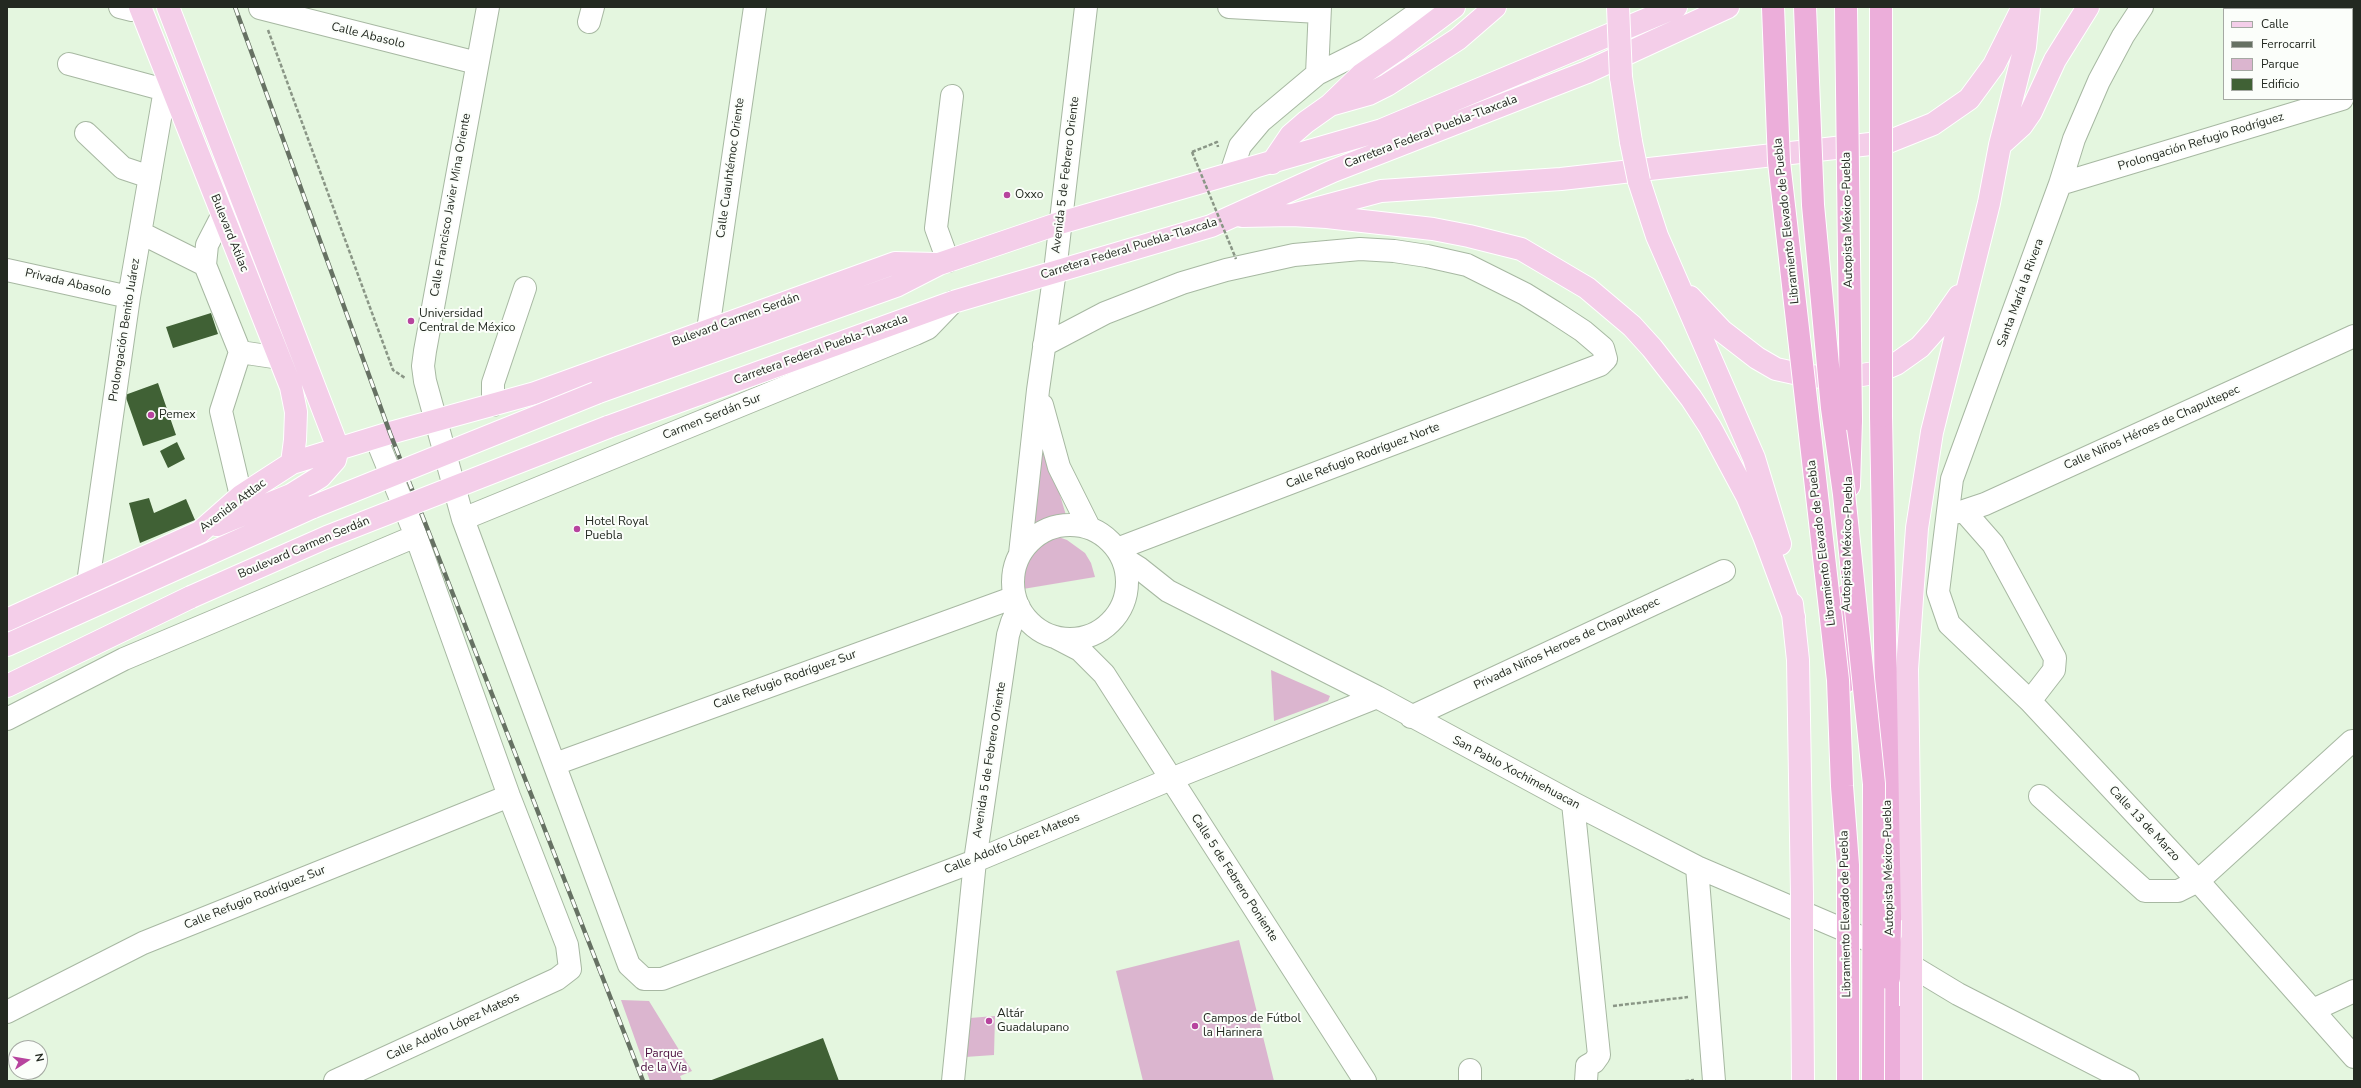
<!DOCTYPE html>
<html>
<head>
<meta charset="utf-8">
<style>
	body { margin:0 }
	#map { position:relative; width:2361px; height:1088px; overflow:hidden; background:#e4f6df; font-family:"Nunito Sans",sans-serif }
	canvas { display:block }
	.frame { position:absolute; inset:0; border:8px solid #232921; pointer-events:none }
	.legend { position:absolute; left:2223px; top:8px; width:130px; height:92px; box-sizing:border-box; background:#fbfefa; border:1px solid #a5a9a3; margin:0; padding:5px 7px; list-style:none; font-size:12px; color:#232921 }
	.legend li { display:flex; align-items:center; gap:8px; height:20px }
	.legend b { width:20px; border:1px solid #a5a9a3 }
	.north { position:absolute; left:8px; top:1040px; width:40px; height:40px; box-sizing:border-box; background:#fbfefa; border:1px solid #a5a9a3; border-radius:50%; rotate:78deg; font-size:11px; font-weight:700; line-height:16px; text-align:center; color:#232921 }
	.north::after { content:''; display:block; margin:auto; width:14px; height:18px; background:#b7449e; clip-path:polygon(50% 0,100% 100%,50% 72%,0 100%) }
</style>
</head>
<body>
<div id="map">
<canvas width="2361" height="1088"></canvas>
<div class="frame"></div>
<ul class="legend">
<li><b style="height:5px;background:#f4cee9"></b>Calle</li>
<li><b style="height:5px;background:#667163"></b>Ferrocarril</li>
<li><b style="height:11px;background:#dbb5cf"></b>Parque</li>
<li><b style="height:11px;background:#406135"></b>Edificio</li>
</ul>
<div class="north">N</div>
</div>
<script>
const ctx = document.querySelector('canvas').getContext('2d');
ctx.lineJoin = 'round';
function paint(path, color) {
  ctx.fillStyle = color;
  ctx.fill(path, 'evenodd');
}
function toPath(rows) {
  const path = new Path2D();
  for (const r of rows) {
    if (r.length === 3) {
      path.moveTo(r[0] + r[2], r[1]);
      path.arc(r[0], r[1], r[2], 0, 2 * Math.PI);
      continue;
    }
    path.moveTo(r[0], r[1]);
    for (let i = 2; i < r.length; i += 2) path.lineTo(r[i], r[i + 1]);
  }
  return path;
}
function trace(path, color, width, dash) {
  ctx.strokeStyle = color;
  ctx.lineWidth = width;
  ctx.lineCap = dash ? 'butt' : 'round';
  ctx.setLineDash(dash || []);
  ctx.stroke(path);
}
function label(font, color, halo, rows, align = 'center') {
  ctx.font = font + ' "Nunito Sans",sans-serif';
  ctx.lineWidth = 4;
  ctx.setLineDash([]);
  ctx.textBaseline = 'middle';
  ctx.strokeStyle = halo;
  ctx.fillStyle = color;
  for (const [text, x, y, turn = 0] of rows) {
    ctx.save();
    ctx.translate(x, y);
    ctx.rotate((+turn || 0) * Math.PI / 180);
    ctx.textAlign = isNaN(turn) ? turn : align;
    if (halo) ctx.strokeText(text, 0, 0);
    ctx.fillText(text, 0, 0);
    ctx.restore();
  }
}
paint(toPath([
	[1035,448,1046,448,1068,522,1025,525],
	[1053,535,1067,540,1085,553,1091,563,1095,577,1017,590,1016,575,1020,561,1028,548,1039,537],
	[1271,670,1330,696,1328,701,1274,721],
	[1239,940,1274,1081,1143,1081,1116,971],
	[621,1000,649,1001,692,1071,680,1076,682,1081,650,1081],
	[995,1016,994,1055,965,1057,970,1018]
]), '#dbb5cf');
paint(toPath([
	[211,313,218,334,173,348,166,327],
	[158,383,176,435,143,446,125,395],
	[177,442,185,459,168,468,160,451],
	[149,498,154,513,186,499,195,520,140,543,129,503],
	[823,1038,839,1081,709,1081]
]), '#406135');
const minor = toPath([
	[120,7,132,10,140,7],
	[488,7,425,351,423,366,425,381,463,519,629,965,644,979,662,979,975,861,1171,779,1377,697],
	[1229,7,1319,12],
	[2142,7,2123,36,2099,81,2074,139,2060,184,1952,479,1938,592,1949,624,2030,701,2198,881,2354,1057],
	[260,8,477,63],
	[589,22,593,7],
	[69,64,165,90],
	[1317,74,1320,7],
	[86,133,123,168,150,177],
	[1231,173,1240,146,1261,121,1317,74,1367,49,1426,7],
	[2060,184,2342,99],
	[222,216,207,245,205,265,240,352,280,358,296,353],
	[141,233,205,265],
	[948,261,936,228,952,96],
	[7,270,129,297],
	[708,330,755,7],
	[1044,345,1105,313,1182,283,1226,270,1294,255,1360,249,1394,251,1427,256,1467,265,1525,294,1554,312,1583,331,1603,348,1606,359,1600,365,1117,549],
	[240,352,221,411,241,496],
	[493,405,493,383,525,288],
	[1042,405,1059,467,1089,527],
	[1964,511,1993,544,2055,658,2054,670,2030,701],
	[1948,514,1964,511,1985,504,2354,336],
	[463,519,915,334,928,328,953,302],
	[1070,582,57],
	[1020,554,1038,390,1055,271,1086,7],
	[1123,558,1139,568,1168,591,1377,697,1573,803,1697,867,1870,941,1958,994,2128,1081],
	[88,583,129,297,167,78],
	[1055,637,1080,650,1104,674,1365,1081],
	[1411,717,1724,571],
	[7,719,124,659,416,536],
	[555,764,1015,597],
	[2040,796,2145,891,2178,891,2198,881,2352,741],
	[1573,803,1599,1055,1594,1062,1587,1066,1586,1081],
	[1697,867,1714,1081],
	[2313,1010,2354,991],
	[7,1012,143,943,509,796],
	[1470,1070,1470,1081],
	[335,1081,557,979,570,969,567,945,509,796,416,536,376,438],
	[953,1081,975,861,1008,635,1012,622,1019,607]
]);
const major = toPath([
	[140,7,291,387,296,412,295,440,292,463],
	[168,7,338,448],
	[1621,77,1631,142],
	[1330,105,1369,94,1387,85,1458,39,1495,7],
	[2000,145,2022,125,2031,112,2055,60,2088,7],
	[1272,163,1291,135,1306,122,1330,105,1362,74,1397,50,1454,7],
	[1639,181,1657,236,1754,458,1780,544],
	[1292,215,1381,191,1561,179,1888,142,1933,124,1969,99,1994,65,2023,7],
	[1242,216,1292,215,1327,217,1433,229,1469,236,1521,249,1587,288,1632,326,1652,348,1691,398,1710,427,1747,496,1764,536,1794,617],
	[1690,297,1722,331,1757,358,1776,369,1808,376,1841,378,1875,373,1896,364,1920,347,1936,329,1959,296],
	[596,393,896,286,939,264,1060,223,1382,130,1676,7],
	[608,427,953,302,1211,226,1333,171,1587,72,1728,7],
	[217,525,291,495,320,477,335,460,338,448],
	[1792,604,1798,660,1802,895],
	[7,620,200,532,241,496,292,463,390,433,535,393,895,263,936,264],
	[7,645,313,507],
	[7,686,191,597],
	[1911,943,1907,669,1917,528,1932,432,1989,203,2000,145,2025,47,2029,7],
	[1802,957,1803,1081],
	[1911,1081,1911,1006]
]);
const highway = toPath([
	[1881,416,1890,920],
	[1849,486,1851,420],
	[1845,682,1847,595],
	[1889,1081,1889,978]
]);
trace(minor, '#a7b8a2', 24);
trace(major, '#fff', 24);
trace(highway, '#fff', 24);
trace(toPath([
	[268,30,393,370,405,378],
	[1192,152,1217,142,1218,147],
	[1613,1006,1688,997],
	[1685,1081,1694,1080]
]), '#8a9686', 2.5, [4, 2]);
trace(minor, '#fff', 22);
trace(major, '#f4cee9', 22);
trace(highway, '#ecaeda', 22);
const rail = toPath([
	[235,7,390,433,643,1081]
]);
trace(rail, '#667163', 4.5);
trace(rail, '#fbfefa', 3, [9]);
const majorBridge = toPath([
	[1618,7,1621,77],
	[1631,142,1639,181],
	[313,507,596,393],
	[191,597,327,537,608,427],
	[1911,943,1911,1006],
	[1802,957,1802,895]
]);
const highwayBridge = toPath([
	[1773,7,1779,162,1838,680,1842,786,1848,865,1848,1081],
	[1805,7,1813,205,1832,408,1844,494,1874,784,1873,1081],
	[1846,7,1851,420],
	[1881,7,1881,416],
	[1889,978,1890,920]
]);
trace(majorBridge, '#fff', 24, []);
trace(highwayBridge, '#fff', 24, []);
trace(toPath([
	[1192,152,1236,259]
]), '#8a9686', 2.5, [4, 2]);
trace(majorBridge, '#f4cee9', 22);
trace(highwayBridge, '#ecaeda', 22);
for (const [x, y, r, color] of [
	[1007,195,4,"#b7449e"],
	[411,321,4,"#b7449e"],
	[151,415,4,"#b7449e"],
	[577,529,4,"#b7449e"],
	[989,1021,4,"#b7449e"],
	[1195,1026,4,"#b7449e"]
]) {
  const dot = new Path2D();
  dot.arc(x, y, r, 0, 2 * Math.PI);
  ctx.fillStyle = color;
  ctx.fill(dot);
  trace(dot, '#fbfefa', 1.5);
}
label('12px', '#232921', '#fbfefa', [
	["Calle Abasolo",368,36,14],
	["Carretera Federal Puebla-Tlaxcala",1431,132,-21],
	["Prolongación Refugio Rodríguez",2201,142,-17],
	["Calle Cuauhtémoc Oriente",731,168,-82],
	["Avenida 5 de Febrero Oriente",1066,175,-83],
	["Calle Francisco Javier Mina Oriente",451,205,-80],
	["Autopista México-Puebla",1848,220,-91],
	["Libramiento Elevado de Puebla",1787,221,-96],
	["Bulevard Atilac",229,233,68],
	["Carretera Federal Puebla-Tlaxcala",1129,249,-17],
	["Privada Abasolo",68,283,13],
	["Santa María la Rivera",2021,293,-70],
	["Bulevard Carmen Serdán",736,320,-20],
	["Prolongación Benito Juárez",125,330,-81],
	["Carretera Federal Puebla-Tlaxcala",821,350,-20],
	["Carmen Serdán Sur",712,417,-22],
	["Calle Niños Héroes de Chapultepec",2152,428,-24],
	["Calle Refugio Rodríguez Norte",1363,456,-21],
	["Avenida Attlac",233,506,-37],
	["Libramiento Elevado de Puebla",1822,543,-97],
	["Autopista México-Puebla",1848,544,-89],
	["Boulevard Carmen Serdán",304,548,-23],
	["Privada Niños Heroes de Chapultepec",1567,644,-25],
	["Calle Refugio Rodríguez Sur",785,680,-20],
	["Avenida 5 de Febrero Oriente",990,760,-81],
	["San Pablo Xochimehuacan",1516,773,28],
	["Calle 13 de Marzo",2144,824,47],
	["Calle Adolfo López Mateos",1012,844,-22],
	["Autopista México-Puebla",1889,868,-91],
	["Calle 5 de Febrero Poniente",1234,878,57],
	["Calle Refugio Rodríguez Sur",255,898,-22],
	["Libramiento Elevado de Puebla",1846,914,-91],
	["Calle Adolfo López Mateos",453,1027,-25]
]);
label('12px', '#232921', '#fbfefa', [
	["Oxxo",1015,195],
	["Universidad",419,314],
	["Central de México",419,328],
	["Pemex",159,415],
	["Hotel Royal",585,522],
	["Puebla",585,536],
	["Altár",997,1014],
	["Guadalupano",997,1028],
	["Campos de Fútbol",1203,1019],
	["la Harinera",1203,1033]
], 'left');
label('12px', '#4b0e3f', '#fbfefa', [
	["Parque",664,1054],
	["de la Vía",664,1068]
]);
</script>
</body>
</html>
